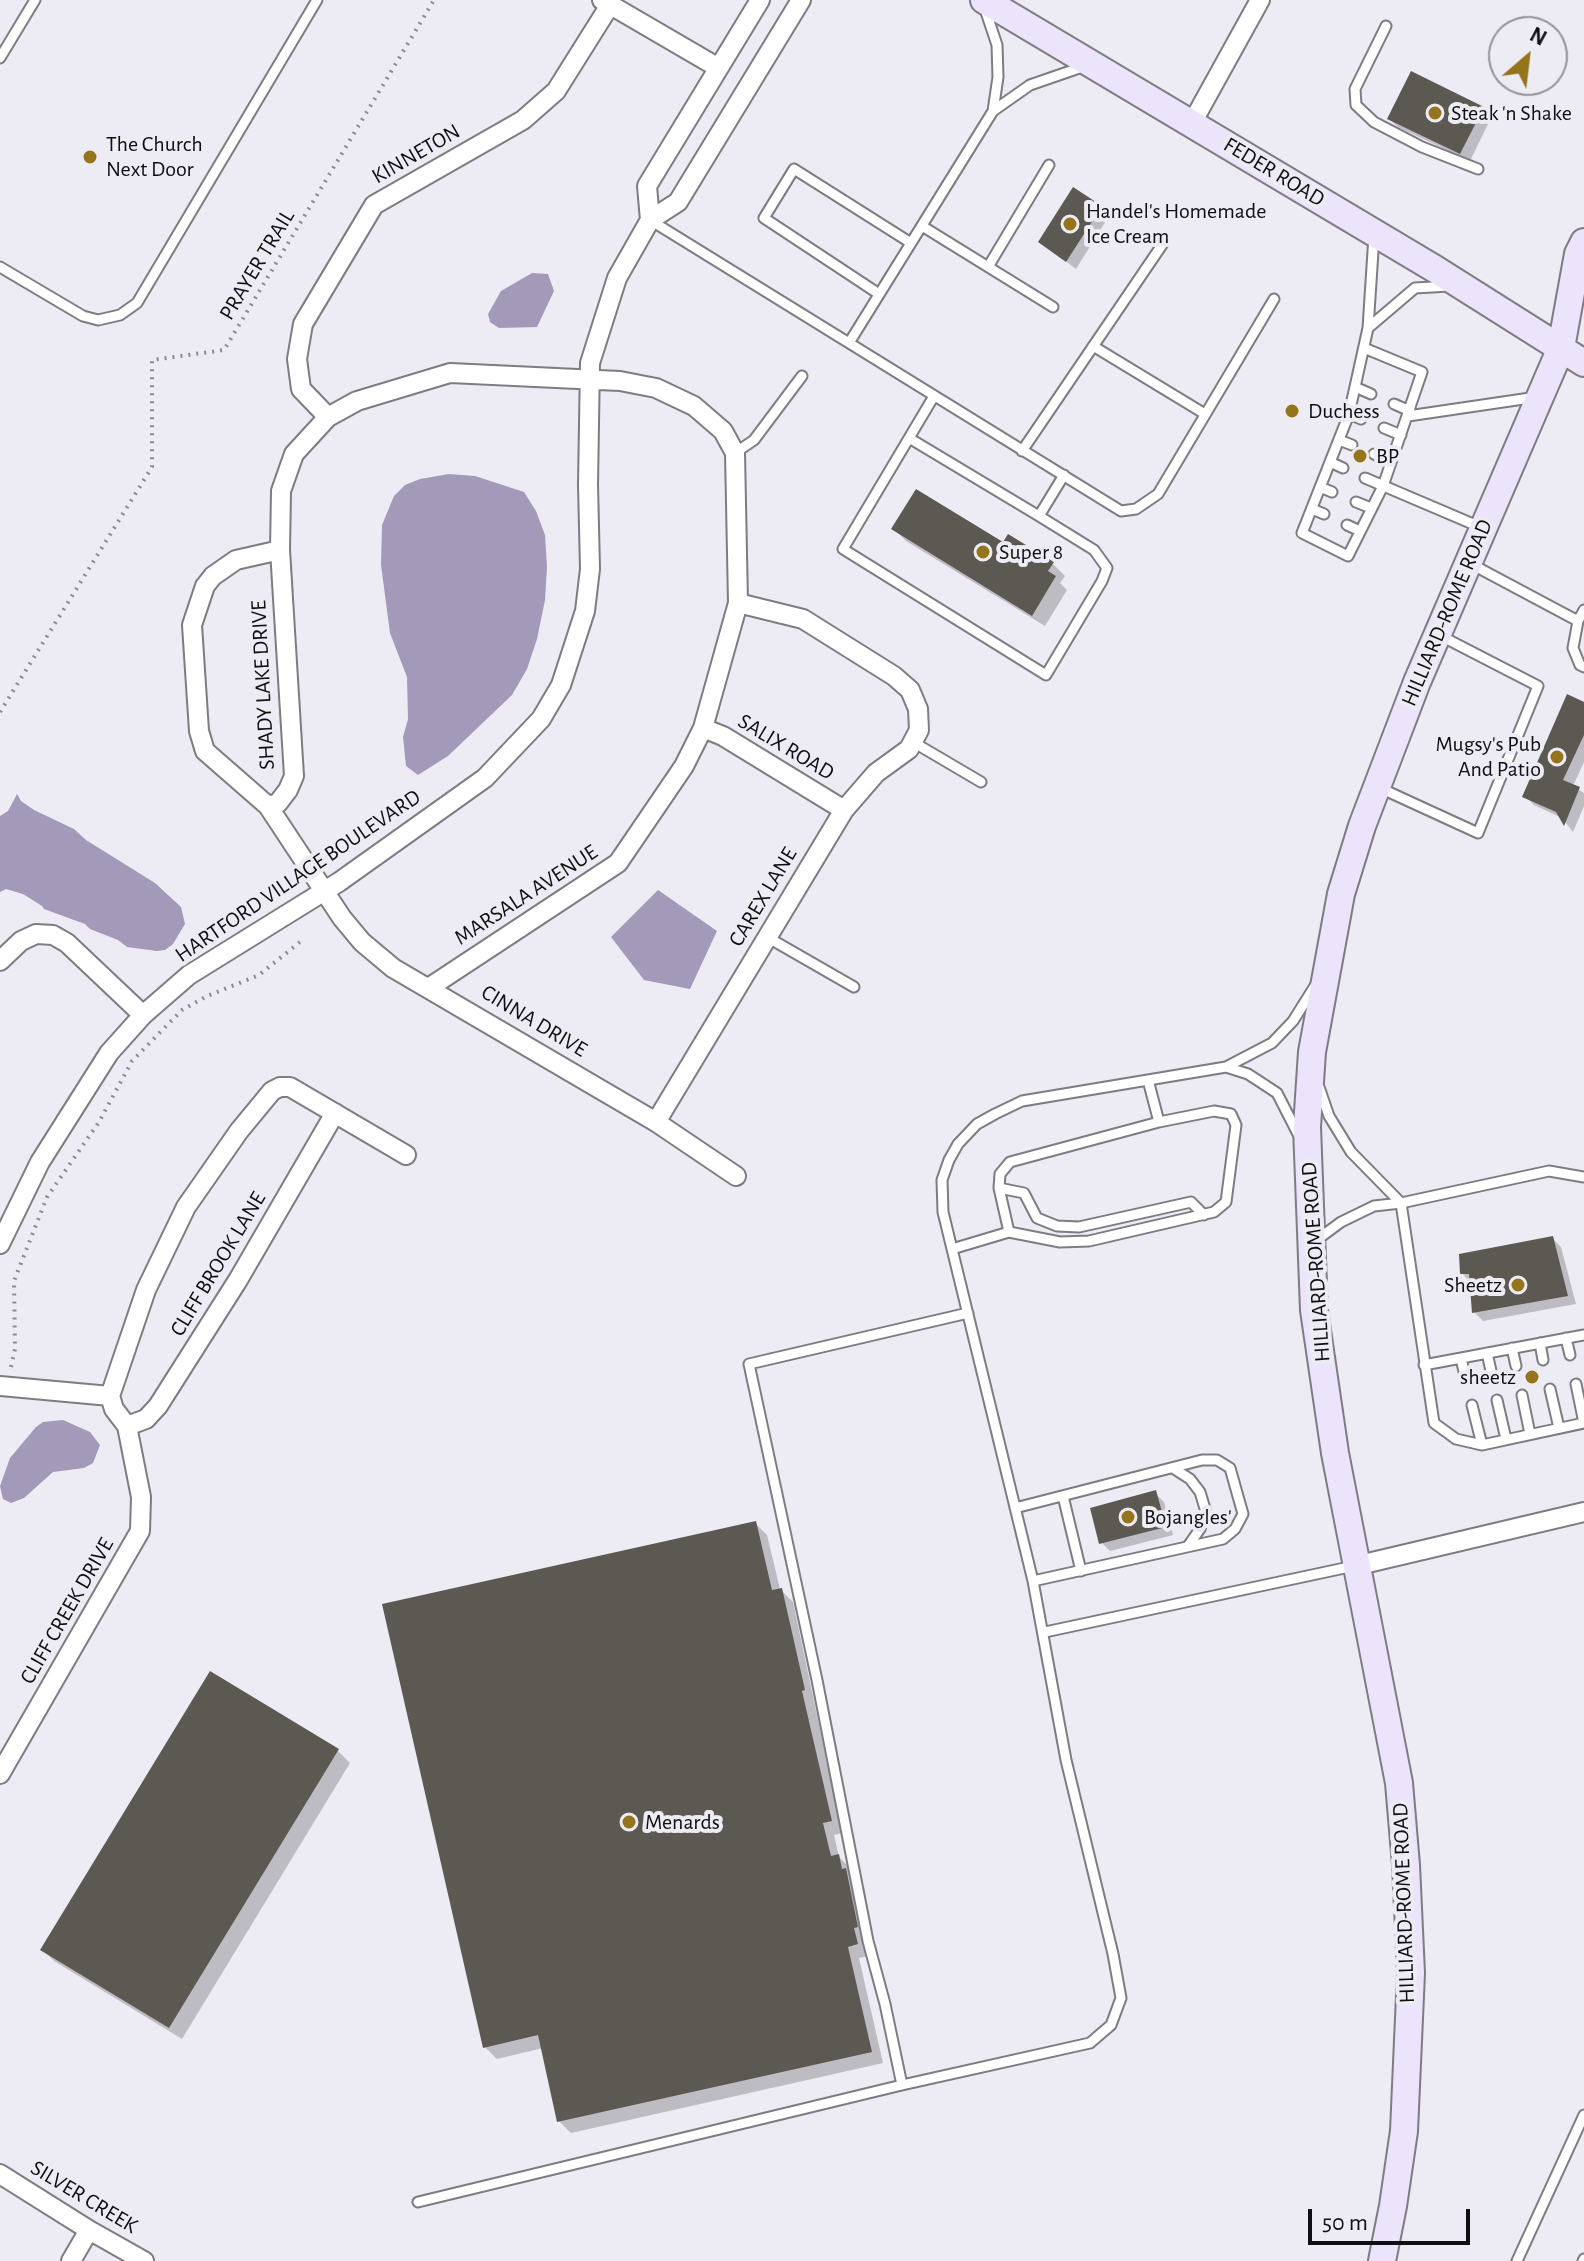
<!DOCTYPE html>
<html>
<head>
<meta charset="utf-8">
<style>
	body { margin:0 }
	#map { position:relative; width:1584px; height:2261px; overflow:hidden; background:#edebf3; font-family:"Alegreya Sans",sans-serif }
	canvas { display:block }
	.north { position:absolute; left:1488px; top:16px; width:80px; height:80px; box-sizing:border-box; background:#edebf3; border:2px solid #949398; border-radius:50%; rotate:28deg; font-size:22px; font-weight:700; line-height:32px; text-align:center; color:#0f0e10 }
	.north::after { content:''; display:block; margin:auto; width:28px; height:36px; background:#94751c; clip-path:polygon(50% 0,100% 100%,50% 72%,0 100%) }
	.scale { position:absolute; left:1308px; top:2209px; width:162px; height:36px; box-sizing:border-box; border:4px solid #0f0e10; border-top:0; padding-left:10px; font-size:24px; line-height:28px; white-space:nowrap; color:#0f0e10; -webkit-text-stroke:6px #edebf3; paint-order:stroke }
</style>
</head>
<body>
<div id="map">
<canvas width="1584" height="2261"></canvas>
<div class="north">N</div>
<div class="scale">50 m</div>
</div>
<script>
const ctx = document.querySelector('canvas').getContext('2d');
ctx.lineJoin = 'round';
function paint(path, color) {
  ctx.fillStyle = color;
  ctx.fill(path, 'evenodd');
}
function toPath(rows) {
  const path = new Path2D();
  for (const r of rows) {
    path.moveTo(r[0], r[1]);
    for (let i = 2; i < r.length; i += 2) path.lineTo(r[i], r[i + 1]);
  }
  return path;
}
function trace(path, color, width, dash) {
  ctx.strokeStyle = color;
  ctx.lineWidth = width;
  ctx.lineCap = dash ? 'butt' : 'round';
  ctx.setLineDash(dash || []);
  ctx.stroke(path);
}
function label(font, color, halo, rows, align = 'center') {
  ctx.font = font + ' "Alegreya Sans",sans-serif';
  ctx.lineWidth = 8;
  ctx.setLineDash([]);
  ctx.textBaseline = 'middle';
  ctx.strokeStyle = halo;
  ctx.fillStyle = color;
  for (const [text, x, y, turn = 0] of rows) {
    ctx.save();
    ctx.translate(x, y);
    ctx.rotate((+turn || 0) * Math.PI / 180);
    ctx.textAlign = isNaN(turn) ? turn : align;
    if (halo) ctx.strokeText(text, 0, 0);
    ctx.fillText(text, 0, 0);
    ctx.restore();
  }
}
paint(toPath([
	[532,273,548,274,554,291,537,327,499,328,490,322,488,314,501,291],
	[449,474,475,476,524,492,536,511,545,535,547,567,545,600,537,639,527,669,512,695,448,756,418,775,406,766,403,737,408,719,407,677,390,633,381,565,382,525,394,496,405,485,420,479],
	[17,794,21,801,34,810,74,829,86,840,155,883,181,907,185,924,173,944,165,950,157,951,127,947,118,940,90,929,85,924,44,909,42,906,23,894,6,889,0,892,0,816,8,811],
	[658,890,717,931,690,989,644,980,611,937],
	[63,1420,90,1432,100,1445,93,1463,84,1468,53,1472,24,1498,11,1503,3,1499,0,1486,10,1458,36,1427,43,1422]
]), '#a399b8');
paint(toPath([
	[1482,109,1491,118,1470,161,1398,127,1389,119],
	[1101,207,1109,216,1076,269,1041,242],
	[894,529,1004,545,1009,537,1053,564,1065,576,1060,583,1067,590,1045,626,906,541],
	[1584,704,1584,762,1573,786,1584,793,1584,806,1573,832,1562,818,1534,805,1525,796],
	[1552,1238,1561,1247,1576,1304,1483,1321,1474,1312,1471,1283,1462,1273],
	[1155,1493,1164,1502,1173,1535,1110,1551,1101,1542],
	[755,1523,767,1535,780,1589,793,1602,842,1833,834,1835,839,1857,850,1868,869,1956,859,1958,883,2063,571,2133,559,2121,543,2048,497,2059,485,2047],
	[338,1751,350,1763,182,2039,54,1961,42,1949]
]), '#0003');
paint(toPath([
	[1411,71,1484,107,1460,154,1387,119],
	[1073,187,1102,206,1066,262,1038,242],
	[916,489,1003,542,1008,534,1054,562,1048,571,1056,576,1032,616,891,529],
	[1567,694,1584,702,1584,735,1563,780,1580,787,1564,826,1556,812,1522,797],
	[1553,1236,1568,1296,1472,1313,1469,1274,1460,1274,1459,1254],
	[1156,1490,1166,1527,1099,1544,1090,1508],
	[756,1521,772,1590,782,1588,805,1690,802,1691,832,1821,823,1823,831,1856,839,1854,842,1869,846,1868,858,1927,854,1928,858,1944,848,1947,872,2052,557,2122,538,2035,483,2048,382,1604],
	[210,1671,339,1749,169,2028,40,1950]
]), '#5c5953');
const service = toPath([
	[985,9,997,45,998,77,993,111],
	[1386,26,1355,89,1356,105,1374,122,1422,147,1478,169],
	[0,58,35,0],
	[650,220,1121,511,1136,509,1158,494,1274,299],
	[922,226,1053,307],
	[0,267,83,316,98,320,120,315,137,303,317,0],
	[988,267,1049,165],
	[879,294,764,218,794,169,911,243],
	[1368,328,1415,288,1449,286],
	[849,343,993,111,1030,85,1085,66],
	[1093,346,1205,414],
	[1364,348,1422,372,1383,486,1348,556,1302,533,1349,414,1368,328,1374,236],
	[1355,387,1371,394],
	[934,396,843,549,1046,675,1102,581,1107,568,1094,550,1039,516,1064,475],
	[1394,404,1410,411],
	[1349,414,1361,419],
	[1408,416,1537,397],
	[1384,428,1401,435],
	[909,438,1039,516],
	[1339,440,1352,445],
	[1022,451,1164,242],
	[735,453,754,440,802,376],
	[1374,454,1391,462],
	[1330,462,1343,468],
	[1365,478,1480,527],
	[1320,487,1332,492],
	[1356,502,1371,508],
	[1312,509,1324,514],
	[1347,525,1360,531],
	[1471,564,1578,621,1584,610],
	[1578,621,1573,648,1580,665,1584,667],
	[913,742,981,782],
	[1380,788,1478,833,1538,686,1439,635],
	[767,937,854,987],
	[1226,1067,1248,1074,1277,1093,1298,1134],
	[1148,1080,1159,1122],
	[1584,1177,1549,1171,1401,1203,1434,1423,1456,1439,1482,1445,1584,1423],
	[999,1188,1024,1193,1037,1218,1057,1226,1079,1227,1191,1202,1204,1215],
	[1314,1242,1341,1222,1374,1206,1401,1203,1351,1152,1329,1116,1319,1087],
	[952,1249,1009,1232,1060,1242,1089,1241,1214,1212,1226,1202,1236,1125,1231,1114,1214,1111,1159,1122,1010,1162,1000,1174,999,1188,1009,1232],
	[1566,1338,1570,1355],
	[1540,1343,1543,1360],
	[1512,1348,1516,1366],
	[1487,1353,1491,1371],
	[1461,1358,1465,1376],
	[1424,1365,1584,1335],
	[1576,1384,1584,1423],
	[1550,1389,1559,1428],
	[1522,1395,1530,1434],
	[1497,1400,1506,1439],
	[1472,1405,1482,1445],
	[1173,1468,1190,1479,1200,1492,1206,1512,1200,1529,1188,1546],
	[1063,1496,1081,1571],
	[1015,1508,1202,1460,1217,1460,1230,1468,1243,1514,1235,1529,1223,1539,1033,1581],
	[1045,1632,1354,1566],
	[902,2085,885,2004,868,1941,817,1680,749,1364,968,1313],
	[418,2202,902,2085,1090,2043,1111,2025,1121,1998,1113,1954,1066,1760,1033,1581,943,1212,942,1180,949,1160,958,1144,977,1124,995,1114,1022,1101,1226,1067,1272,1043,1293,1021,1315,986],
	[1517,2261,1584,2115],
	[1583,2261,1584,2259]
]);
const minor = toPath([
	[602,0,717,67],
	[1192,123,1260,0],
	[650,220,647,186,760,0],
	[328,417,301,389,297,359,303,324,374,205,523,120,556,91,610,5],
	[280,550,236,560,213,576,205,586,192,625,199,731,205,751,268,806,342,918,362,942,393,968,656,1122,736,1176],
	[703,728,723,736,844,810],
	[268,806,278,803,288,790,294,776,280,550,281,491,294,454,328,417,357,401,450,373,620,381,656,388,694,406,723,431,735,453,738,603,703,728,684,766,618,863,430,987],
	[0,961,21,941,36,934,53,935,67,943,143,1015],
	[656,1122,844,810,876,773,909,749,919,730,918,709,910,690,894,676,803,619,738,603],
	[0,1244,40,1162,109,1053,143,1015,189,975,339,882,485,778,541,719,561,685,585,611,590,569,588,485,590,363,617,278,650,220,678,202,801,0],
	[0,1386,110,1396],
	[127,1426,146,1419,158,1406,238,1280,335,1113],
	[1355,1566,1584,1512],
	[0,1774,140,1531,141,1497,127,1426,114,1409,110,1396,146,1290,186,1207,239,1131,272,1091,280,1087,290,1087,406,1155],
	[0,2174,89,2230,144,2261],
	[71,2261,89,2230]
]);
const secondary = toPath([
	[984,0,1435,269,1584,363],
	[1382,2261,1393,2206,1404,2131,1411,1973,1406,1865,1399,1783,1335,1453,1314,1310,1307,1127,1312,1052,1341,894,1362,826,1417,682,1561,348,1578,254,1584,242]
]);
trace(service, '#7e7c83', 13);
trace(minor, '#7e7c83', 22);
trace(secondary, '#7e7c83', 30);
trace(toPath([
	[0,712,152,467,152,360,224,350,434,0],
	[11,1367,15,1349,14,1281,47,1197,99,1122,132,1061,182,1010,207,996,259,975,300,942]
]), '#8e8c92', 4, [2, 6]);
trace(service, '#fff', 9);
trace(minor, '#fff', 18);
trace(secondary, '#ece4fb', 26);
for (const [x, y, r, color] of [
	[1435,113,8,"#94751c"],
	[90,157,8,"#94751c"],
	[1070,224,8,"#94751c"],
	[1292,411,8,"#94751c"],
	[1360,456,8,"#94751c"],
	[983,552,8,"#94751c"],
	[1557,757,8,"#94751c"],
	[1518,1285,8,"#94751c"],
	[1532,1377,8,"#94751c"],
	[1128,1517,8,"#94751c"],
	[629,1822,8,"#94751c"]
]) {
  const dot = new Path2D();
  dot.arc(x, y, r, 0, 2 * Math.PI);
  ctx.fillStyle = color;
  ctx.fill(dot);
  trace(dot, '#edebf3', 3);
}
label('22px', '#0f0e10', '#edebf3', [
	["Steak 'n Shake",1451,113],
	["The Church",106,144],
	["Next Door",106,169],
	["Handel's Homemade",1086,211],
	["Ice Cream",1086,236],
	["Duchess",1308,411],
	["BP",1376,456],
	["Super 8",999,552],
	["Mugsy's Pub",1541,744,"right"],
	["And Patio",1541,769,"right"],
	["Sheetz",1502,1285,"right"],
	["sheetz",1516,1377,"right"],
	["Bojangles'",1144,1517],
	["Menards",645,1822]
], 'left');
label('22px', '#0f0e10', '#edebf3', [
	["KINNETON",416,154,-30],
	["FEDER ROAD",1274,172,31],
	["PRAYER TRAIL",257,265,-59],
	["HILLIARD-ROME ROAD",1447,613,-67],
	["SHADY LAKE DRIVE",263,685,-93],
	["SALIX ROAD",786,747,31],
	["HARTFORD VILLAGE BOULEVARD",298,876,-34],
	["MARSALA AVENUE",526,895,-33],
	["CAREX LANE",763,897,-59],
	["CINNA DRIVE",534,1021,31],
	["HILLIARD-ROME ROAD",1316,1262,-94],
	["CLIFF BROOK LANE",218,1264,-59],
	["CLIFF CREEK DRIVE",67,1611,-60],
	["HILLIARD-ROME ROAD",1404,1903,-92],
	["SILVER CREEK",84,2197,31]
]);
</script>
</body>
</html>
